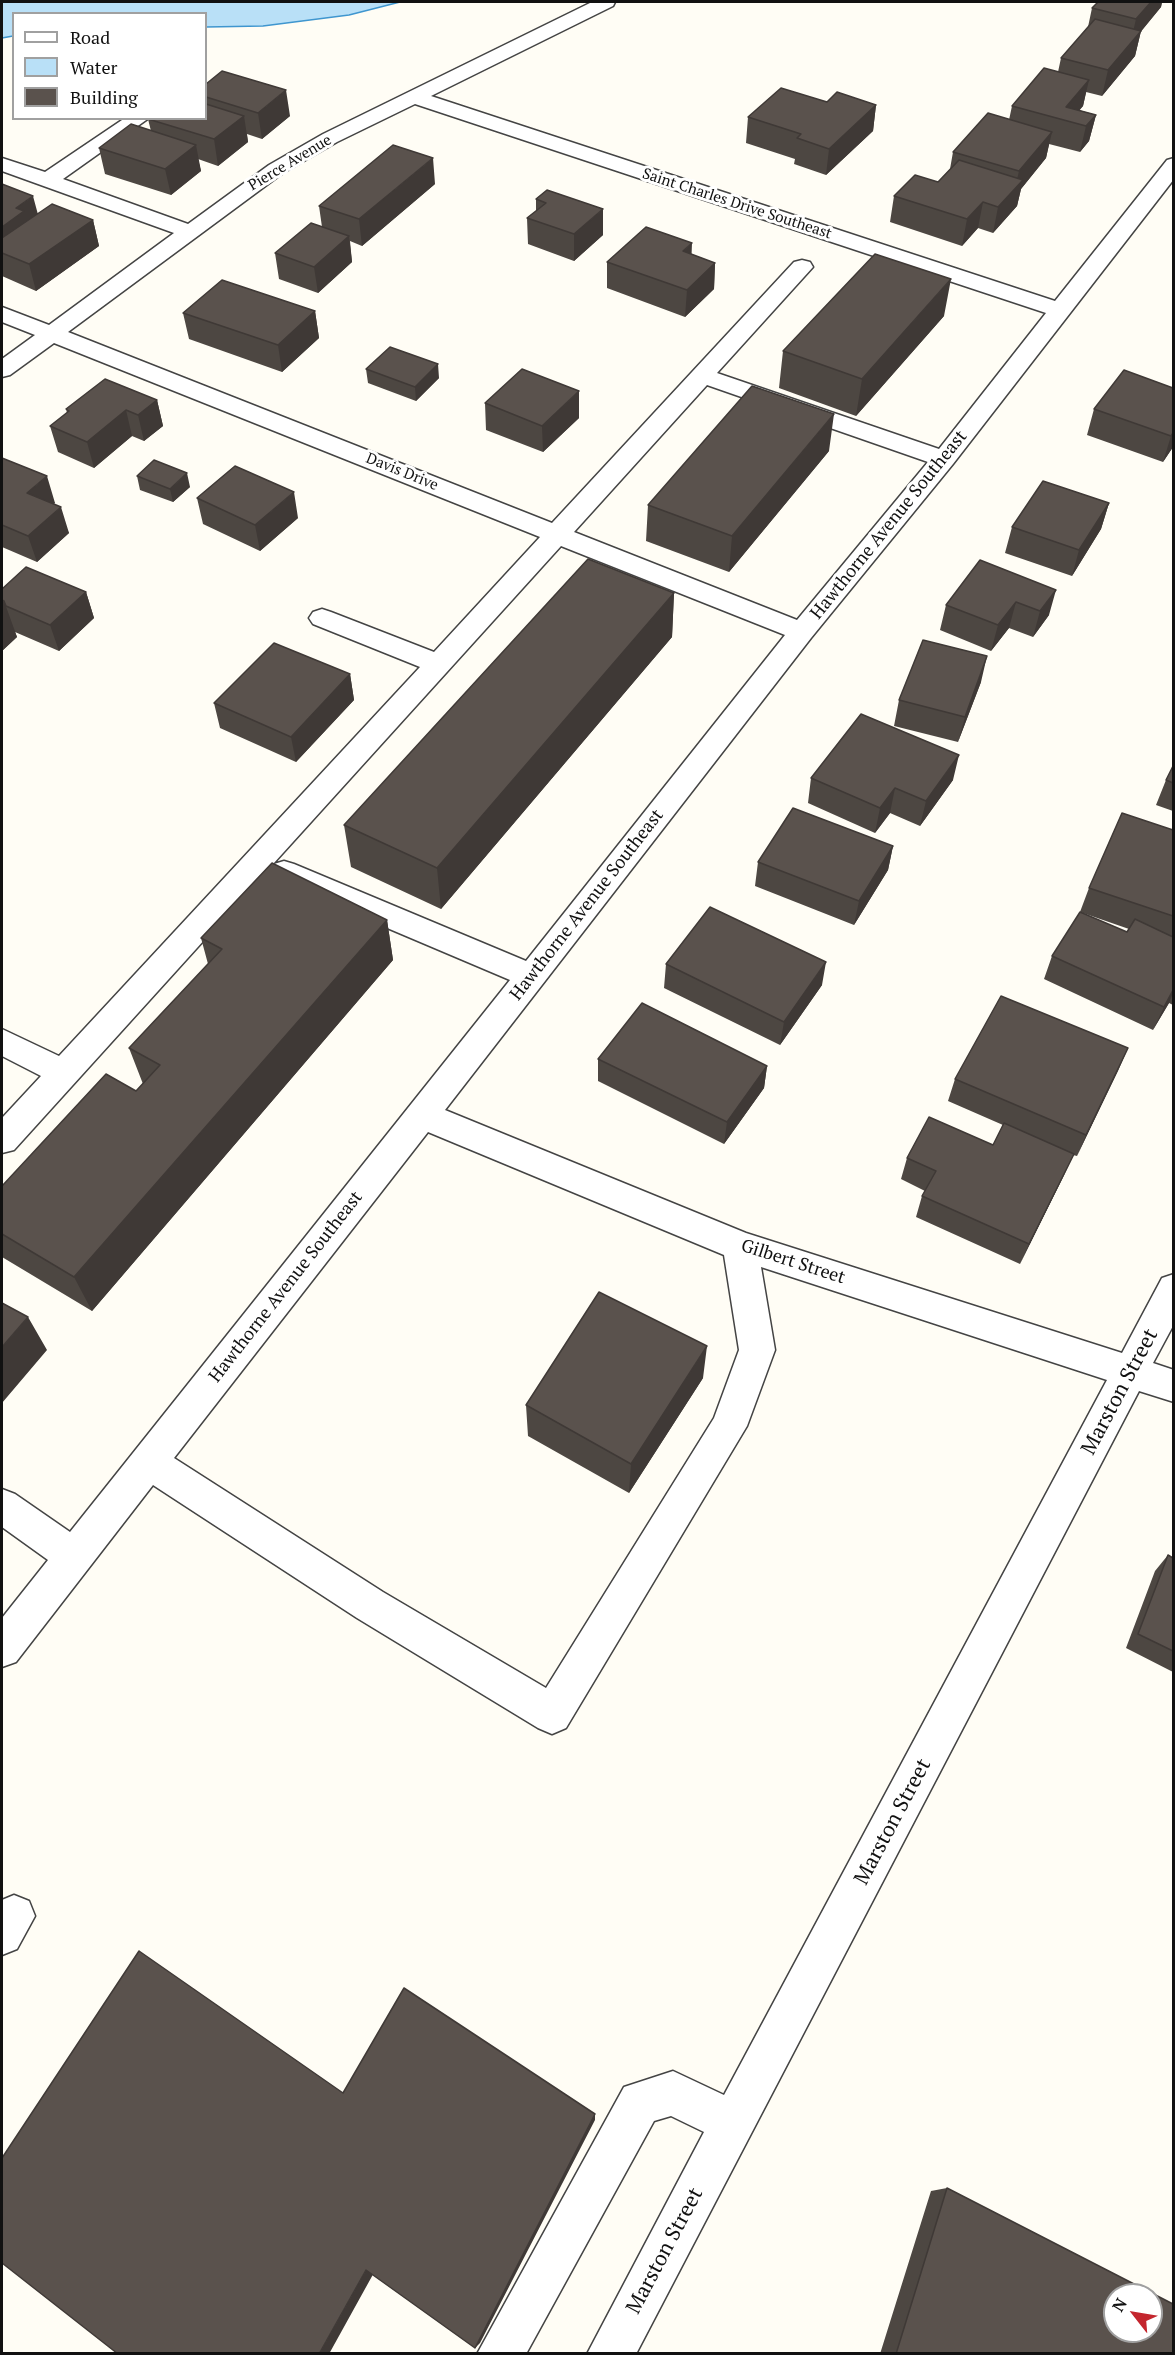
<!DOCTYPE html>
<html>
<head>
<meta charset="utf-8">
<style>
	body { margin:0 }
	#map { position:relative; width:1175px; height:2355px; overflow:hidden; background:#fffdf5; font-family:"PT Serif",serif }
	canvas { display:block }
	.frame { position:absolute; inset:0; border:3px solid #111; pointer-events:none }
	.legend { position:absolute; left:12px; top:12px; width:195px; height:108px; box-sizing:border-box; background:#fff; border:2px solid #a0a0a0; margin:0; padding:8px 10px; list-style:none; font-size:18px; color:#111 }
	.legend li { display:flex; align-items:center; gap:12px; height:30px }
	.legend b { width:30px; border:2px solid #a0a0a0 }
	.north { position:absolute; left:1103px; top:2283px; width:60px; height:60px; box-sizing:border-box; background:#fff; border:2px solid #a0a0a0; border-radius:50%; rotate:301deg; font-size:16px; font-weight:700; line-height:24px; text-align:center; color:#111 }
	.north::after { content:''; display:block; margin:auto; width:21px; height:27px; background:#c4262e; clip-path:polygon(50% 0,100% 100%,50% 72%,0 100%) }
</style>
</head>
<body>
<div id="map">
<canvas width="1175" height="2355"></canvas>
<div class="frame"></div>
<ul class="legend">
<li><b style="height:8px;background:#fff"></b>Road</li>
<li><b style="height:16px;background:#b9e0f7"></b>Water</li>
<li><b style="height:16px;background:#5a524d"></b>Building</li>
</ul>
<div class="north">N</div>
</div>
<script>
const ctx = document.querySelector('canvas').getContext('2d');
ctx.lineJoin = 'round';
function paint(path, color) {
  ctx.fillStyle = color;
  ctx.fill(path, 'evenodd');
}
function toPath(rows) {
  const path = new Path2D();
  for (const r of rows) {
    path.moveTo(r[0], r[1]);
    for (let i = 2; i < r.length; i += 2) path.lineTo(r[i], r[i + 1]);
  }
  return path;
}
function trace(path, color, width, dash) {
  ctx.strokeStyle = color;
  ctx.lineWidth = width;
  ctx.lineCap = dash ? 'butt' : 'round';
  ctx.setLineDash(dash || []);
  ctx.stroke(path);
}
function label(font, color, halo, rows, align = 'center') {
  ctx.font = font + ' "PT Serif",serif';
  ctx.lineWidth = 6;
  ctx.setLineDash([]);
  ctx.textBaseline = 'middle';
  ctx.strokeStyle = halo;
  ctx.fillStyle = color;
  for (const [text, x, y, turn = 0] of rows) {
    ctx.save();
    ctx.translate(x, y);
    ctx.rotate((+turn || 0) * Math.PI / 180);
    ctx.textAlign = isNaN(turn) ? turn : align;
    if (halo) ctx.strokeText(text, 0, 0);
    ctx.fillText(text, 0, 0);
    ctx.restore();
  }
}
const water = toPath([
	[2,2,400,2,349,15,263,26,206,27,206,14,14,14,13,36,2,38,2,2]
]);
paint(water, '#b9e0f7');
trace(water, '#3f96cf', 1.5);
const minor = toPath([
	[592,2,615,2,613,6,431,96,1055,301,1167,160,1174,158,1174,179,953,464,811,638,445,1110,746,1233,1122,1353,1162,1278,1174,1274,1174,1324,1153,1363,1174,1370,1174,1402,1139,1391,636,2354,587,2354,704,2132,671,2116,654,2121,526,2354,477,2354,624,2087,673,2071,724,2095,1107,1380,761,1267,775,1350,747,1426,566,1728,552,1734,538,1728,357,1618,153,1485,16,1662,2,1667,2,1618,48,1560,2,1527,2,1489,15,1494,70,1532,510,980,274,880,269,872,274,864,284,861,294,864,526,961,785,635,561,546,14,1150,2,1153,2,1118,41,1076,2,1056,2,1029,59,1056,420,667,313,624,309,618,313,612,322,609,331,612,434,652,540,537,54,343,10,375,2,377,2,359,35,335,2,322,2,307,49,325,174,233,2,171,2,158,45,172,125,118,149,118,63,179,188,224,269,165,323,134,592,2],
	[415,104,1046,313,939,449,717,373,813,267,810,262,802,260,794,262,552,523,68,332,283,173,337,142,415,104],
	[707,385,928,462,797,620,574,532,707,385],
	[428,1132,724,1255,739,1350,714,1418,546,1688,383,1592,174,1458,428,1132],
	[14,1895,29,1901,35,1916,17,1949,2,1955,2,1900,14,1895]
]);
trace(minor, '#444', 3);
paint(minor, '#fff');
paint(toPath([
	[1098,2,1162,2,1161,7,1141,31,1135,56,1102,96,1086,92,1083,106,1079,110,1096,115,1089,141,1080,152,1049,144,1046,158,1021,189,1017,206,993,233,978,228,962,246,890,222,894,196,938,182,950,169,953,152,1009,120,1012,106,1058,72,1061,58,1088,27,1092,8],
	[206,84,290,116,262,139,247,134,248,142,218,166,198,159,201,171,171,195,105,174,99,148,151,131,148,119,206,118],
	[827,102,876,105,873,131,826,175,794,164,795,159,746,143,748,117],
	[2,184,37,213,93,220,99,246,36,291,2,276],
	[435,184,362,246,350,241,352,262,318,293,279,279,275,253,322,227,319,206],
	[547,190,603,235,574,261,528,244,527,218,536,211,536,199],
	[691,254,715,263,714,289,685,317,607,288,607,262],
	[315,311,319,338,282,372,189,339,183,313],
	[944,316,856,416,779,388,783,351],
	[366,369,439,378,416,401,368,383],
	[1173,388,1173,447,1163,462,1087,435,1094,409],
	[157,400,163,426,144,441,132,436,94,468,58,452,50,426,67,413,66,409],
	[485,403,579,418,543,452,486,430],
	[829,451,729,572,646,541,648,505],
	[2,458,55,503,53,504,69,533,37,562,2,547],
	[137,476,190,487,173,502,140,490],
	[197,498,298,518,260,551,203,524],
	[1109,503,1101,529,1072,576,1005,553,1012,527],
	[980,560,1049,615,1033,637,1009,628,991,651,940,630,946,605],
	[2,589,86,592,94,618,59,651,15,632,17,637,2,651],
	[674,593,672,637,441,909,351,867,344,825],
	[350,674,354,700,296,762,220,728,214,703],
	[981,682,958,742,894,726,899,700],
	[1173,766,1173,811,1156,805,1166,780],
	[811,778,953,780,920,826,890,813,875,833,808,803],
	[1173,830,1173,1005,1169,1003,1153,1030,1044,979,1052,956,1127,932,1129,929,1080,912,1089,888],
	[893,846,888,870,854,925,755,886,758,862],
	[387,920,393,960,92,1311,2,1257,2,1186,136,1091,143,1084,129,1048,208,964,201,938],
	[666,964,822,985,780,1045,664,988],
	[1128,1048,1077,1156,1073,1155,1064,1175,1020,1264,916,1217,922,1196,925,1191,901,1179,907,1158,993,1145,1003,1125,948,1101,955,1079],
	[598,1059,767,1066,764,1088,724,1144,598,1081],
	[703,1378,629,1493,528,1436,526,1405],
	[1168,1555,1173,1558,1173,1672,1126,1648,1155,1571],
	[947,2188,1173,2354,880,2354,931,2191]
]), '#4d4742');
paint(toPath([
	[1151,2,1162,2,1161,7,1135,39,1141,31,1135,56,1102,96,1108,70,1130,45,1136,19],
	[1089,80,1083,106,1070,122,1066,107],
	[286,90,290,116,262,139,258,113],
	[876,105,873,131,826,175,829,149],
	[1096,115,1089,141,1080,152,1086,126],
	[244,116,248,142,218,166,214,139],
	[1052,132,1046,158,1021,189,1017,206,993,233,998,207,1015,188,1019,171],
	[196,145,201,171,171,195,165,169],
	[433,158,435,184,362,246,359,219],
	[33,196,40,222,2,253,2,227,16,208],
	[983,202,978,228,962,246,967,219],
	[603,209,603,235,574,261,574,234],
	[93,220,99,246,36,291,29,264],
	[349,236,352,262,318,293,314,267],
	[692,243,691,269,683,251],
	[715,263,714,289,685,317,687,290],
	[951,279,944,316,856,416,862,379],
	[315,311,319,338,282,372,278,345],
	[438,364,439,378,416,401,415,387],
	[579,391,579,418,543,452,542,426],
	[157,400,163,426,144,441,138,415],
	[126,410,132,436,94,468,87,442],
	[834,414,829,451,729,572,732,536],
	[1173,433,1173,447,1163,462,1171,436],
	[187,473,190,487,173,502,170,489],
	[47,476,55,503,35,520,27,493],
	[294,492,298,518,260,551,255,525],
	[1109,503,1101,529,1072,576,1079,550],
	[61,507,69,533,37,562,28,536],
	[1056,590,1049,615,1033,637,1040,611],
	[86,592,94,618,59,651,50,625],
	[674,593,672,637,441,909,437,868],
	[4,601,17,637,2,651,2,603],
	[1016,602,1009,628,991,651,998,625],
	[987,656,981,682,958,742,965,717],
	[350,674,354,700,296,762,291,737],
	[959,755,953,780,920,826,926,801],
	[895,788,890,813,875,833,880,808],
	[893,846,888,870,854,925,859,901],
	[387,920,393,960,92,1311,74,1277],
	[826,962,822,985,780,1045,784,1022],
	[1173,990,1173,993,1169,1003,1153,1030,1164,1007],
	[1128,1048,1118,1071,1077,1156,1086,1135],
	[767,1066,764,1088,724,1144,727,1122],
	[1074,1154,1064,1175,1020,1264,1029,1244],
	[28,1317,47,1350,2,1403,2,1347],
	[707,1346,703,1378,629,1493,631,1464],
	[595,2114,595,2120,480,2343,475,2348],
	[376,2269,329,2354,319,2354,366,2270]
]), '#3f3936');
const building = toPath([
	[1098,2,1151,2,1136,19,1092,8,1098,2],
	[1095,19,1141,31,1108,70,1061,58,1095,19],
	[1044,68,1089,80,1066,107,1096,115,1086,126,1012,106,1044,68],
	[222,71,286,90,258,113,206,97,206,84,222,71],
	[781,88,827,102,837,92,876,105,829,149,797,138,801,134,748,117,781,88],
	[206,104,244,116,214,139,148,119,206,118,206,104],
	[988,113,1052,132,1019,171,953,152,988,113],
	[131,124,196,145,165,169,99,148,131,124],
	[393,145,433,158,359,219,319,206,393,145],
	[959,160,1023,180,998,207,983,202,967,219,894,196,915,175,938,182,959,160],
	[2,184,33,196,16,208,24,211,2,227,2,184],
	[547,190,603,209,574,234,527,218,546,203,536,199,547,190],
	[52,204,93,220,29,264,2,253,2,238,52,204],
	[311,223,349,236,314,267,275,253,311,223],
	[646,227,692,243,683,251,715,263,687,290,607,262,646,227],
	[875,254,951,279,862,379,783,351,875,254],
	[222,280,315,311,278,345,183,313,222,280],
	[390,347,438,364,415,387,366,369,390,347],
	[522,369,579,391,542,426,485,403,522,369],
	[1124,370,1173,388,1173,433,1171,436,1094,409,1124,370],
	[105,379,157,400,138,415,126,410,87,442,50,426,69,411,66,409,105,379],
	[752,386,834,414,732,536,648,505,752,386],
	[2,458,47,476,27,493,61,507,28,536,2,525,2,458],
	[154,460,187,473,170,489,137,476,154,460],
	[235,466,294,492,255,525,197,498,235,466],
	[1043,481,1109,503,1079,550,1012,527,1043,481],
	[588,559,674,593,437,868,344,825,588,559],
	[980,560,1056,590,1040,611,1016,602,998,625,946,605,980,560],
	[26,567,86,592,50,625,6,606,4,601,2,600,2,589,26,567],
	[923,640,987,656,965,717,899,700,923,640],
	[274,643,350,674,291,737,214,703,274,643],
	[861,714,959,755,926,801,895,788,880,808,811,778,861,714],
	[1173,766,1173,783,1166,780,1173,766],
	[793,808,893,846,859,901,758,862,793,808],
	[1122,813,1173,830,1173,916,1089,888,1122,813],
	[272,863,387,920,74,1277,2,1234,2,1186,106,1074,136,1091,160,1065,129,1048,222,949,201,938,272,863],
	[710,907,826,962,784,1022,666,964,710,907],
	[1080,912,1127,932,1135,919,1173,937,1173,990,1164,1007,1052,956,1080,912],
	[1001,996,1128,1048,1086,1135,955,1079,1001,996],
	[642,1003,767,1066,727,1122,598,1059,642,1003],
	[929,1117,993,1145,1004,1123,1074,1154,1029,1244,922,1196,936,1171,907,1158,929,1117],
	[599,1292,707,1346,631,1464,526,1405,599,1292],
	[2,1303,28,1317,2,1347,2,1303],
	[1168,1555,1173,1558,1173,1651,1138,1634,1168,1555],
	[139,1951,343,2093,404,1988,595,2114,475,2348,366,2270,319,2354,118,2354,2,2263,2,2158,139,1951],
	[947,2188,1173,2304,1173,2354,896,2354,947,2188],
	[1115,2295,1151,2295,1151,2331,1115,2331,1115,2295]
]);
paint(building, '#5a524d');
trace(building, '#3f3936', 1.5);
label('15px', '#111', '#fff', [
	["Pierce Avenue",290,163,-31],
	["Saint Charles Drive Southeast",737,204,18],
	["Davis Drive",402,472,22]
]);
label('18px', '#111', '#fff', [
	["Hawthorne Avenue Southeast",889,525,-51],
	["Hawthorne Avenue Southeast",587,905,-52],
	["Gilbert Street",793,1262,18],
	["Hawthorne Avenue Southeast",286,1287,-52]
]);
label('21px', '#111', '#fff', [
	["Marston Street",1120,1392,-62],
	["Marston Street",893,1822,-62],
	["Marston Street",665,2251,-62]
]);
</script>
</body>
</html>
